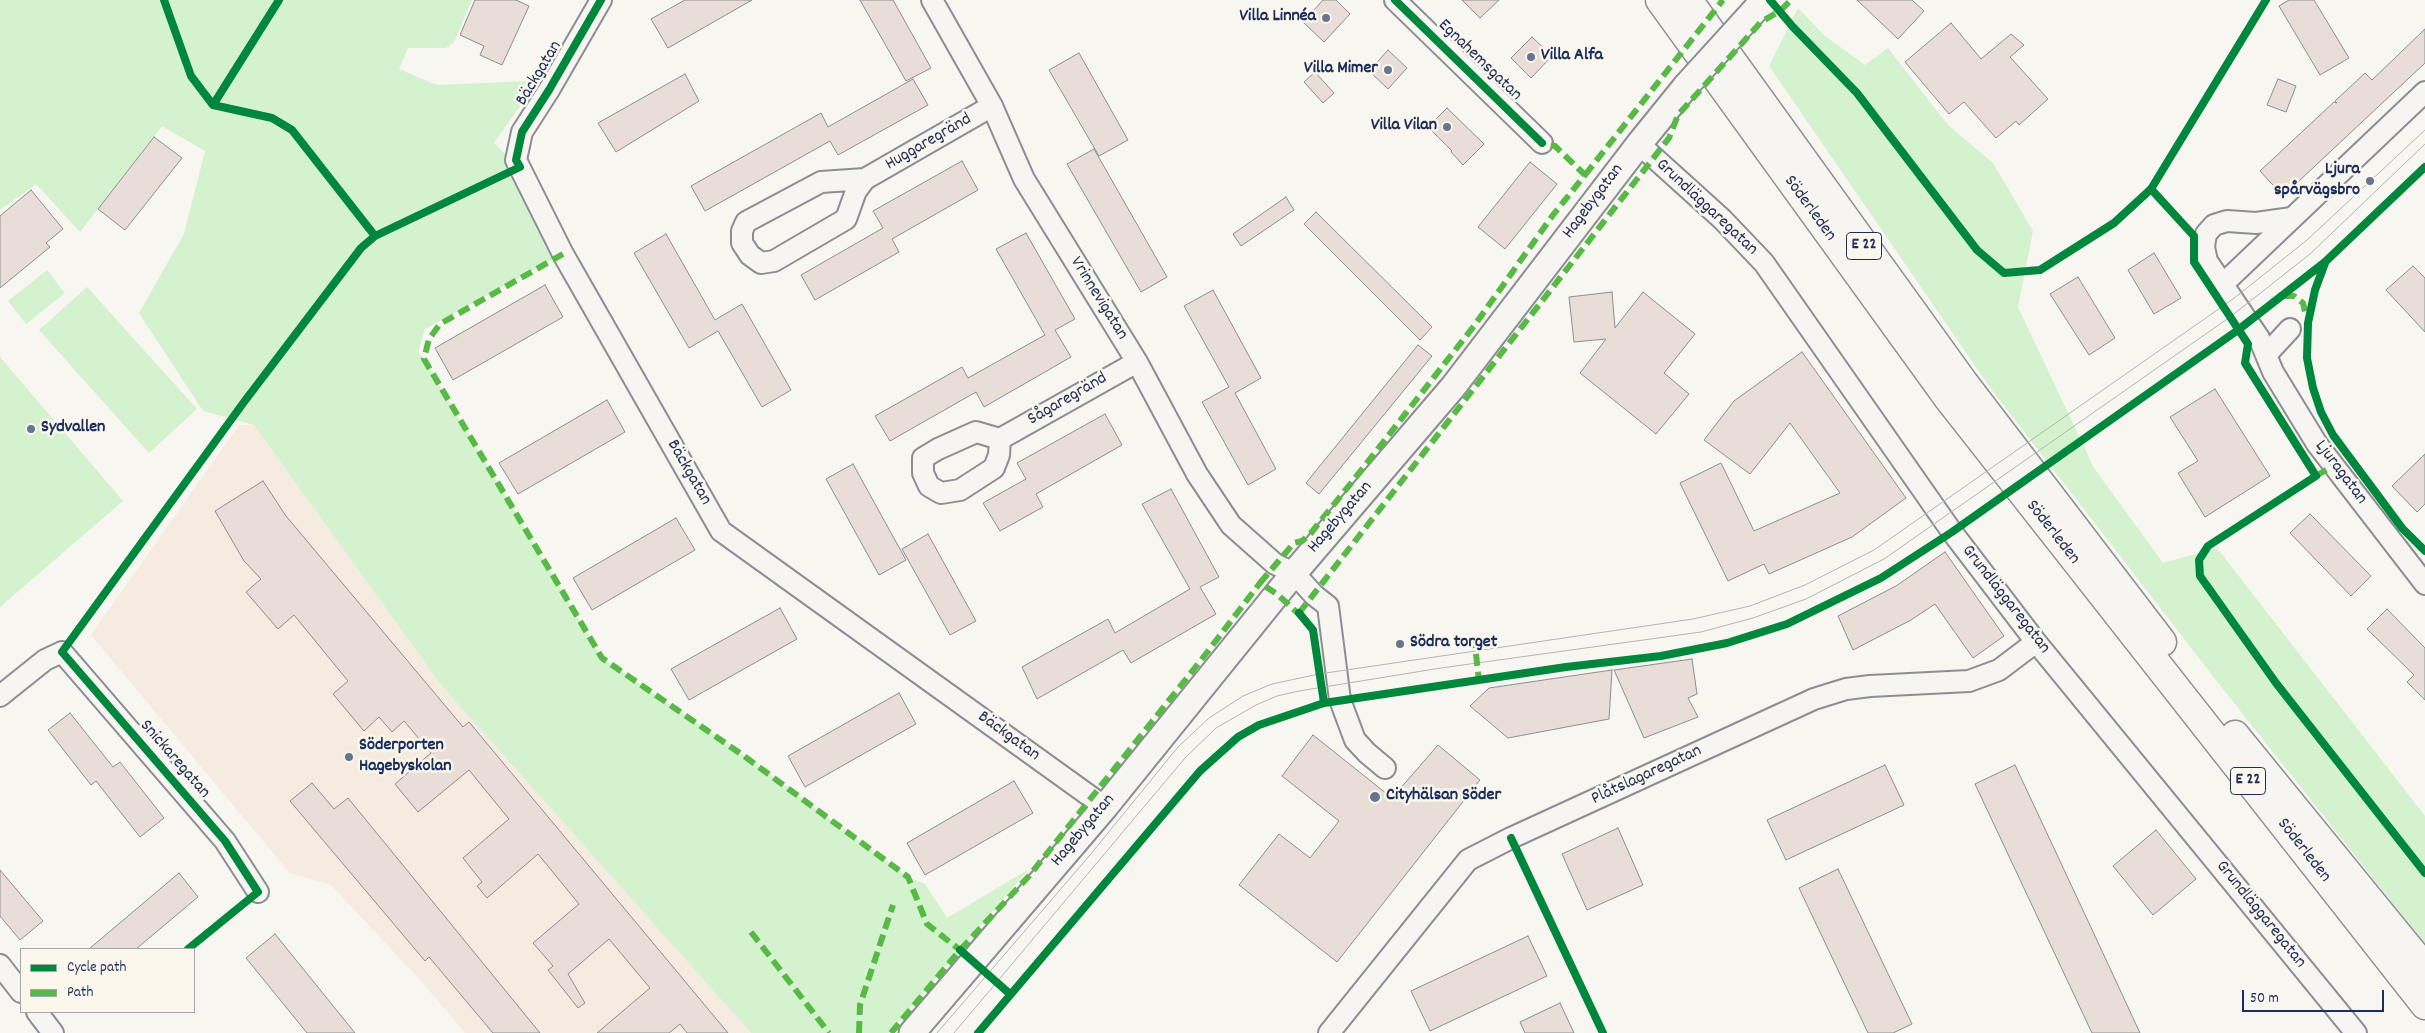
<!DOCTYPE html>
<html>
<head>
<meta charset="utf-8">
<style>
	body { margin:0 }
	#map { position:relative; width:2425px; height:1033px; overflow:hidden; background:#f8f6f0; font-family:Dekko,sans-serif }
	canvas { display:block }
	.legend { position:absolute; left:20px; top:948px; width:175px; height:65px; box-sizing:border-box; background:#fbf7ec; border:1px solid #a1a7b3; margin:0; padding:6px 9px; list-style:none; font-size:15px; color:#1b2f5e }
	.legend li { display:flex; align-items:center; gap:10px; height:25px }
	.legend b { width:25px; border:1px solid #a1a7b3 }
	.scale { position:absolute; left:2242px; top:990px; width:142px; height:22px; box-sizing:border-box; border:2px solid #1b2f5e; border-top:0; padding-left:6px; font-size:15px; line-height:18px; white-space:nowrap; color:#1b2f5e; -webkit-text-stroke:4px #fbf7ec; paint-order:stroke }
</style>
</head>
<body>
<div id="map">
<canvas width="2425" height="1033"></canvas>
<ul class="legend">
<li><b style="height:6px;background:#00873e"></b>Cycle path</li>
<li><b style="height:6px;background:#58b947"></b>Path</li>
</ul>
<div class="scale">50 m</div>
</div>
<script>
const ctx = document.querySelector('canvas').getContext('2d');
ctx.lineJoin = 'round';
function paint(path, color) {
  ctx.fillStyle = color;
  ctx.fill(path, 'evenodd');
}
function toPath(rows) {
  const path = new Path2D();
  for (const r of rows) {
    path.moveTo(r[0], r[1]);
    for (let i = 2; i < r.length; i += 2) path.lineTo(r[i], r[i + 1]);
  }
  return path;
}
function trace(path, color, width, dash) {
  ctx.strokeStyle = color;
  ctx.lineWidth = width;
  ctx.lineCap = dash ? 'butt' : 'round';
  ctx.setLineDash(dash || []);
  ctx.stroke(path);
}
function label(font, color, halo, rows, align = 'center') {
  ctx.font = font + ' Dekko,sans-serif';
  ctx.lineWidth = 5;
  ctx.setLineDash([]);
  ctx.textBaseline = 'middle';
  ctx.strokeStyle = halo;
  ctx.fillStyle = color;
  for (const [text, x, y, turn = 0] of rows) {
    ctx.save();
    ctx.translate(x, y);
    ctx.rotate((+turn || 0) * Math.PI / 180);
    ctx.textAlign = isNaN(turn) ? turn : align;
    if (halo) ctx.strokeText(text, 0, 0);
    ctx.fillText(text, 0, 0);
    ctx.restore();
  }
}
paint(toPath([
	[239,425,254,425,441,685,751,1033,465,1033,422,982,331,885,290,873,258,835,91,635]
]), '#f6ebe0');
paint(toPath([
	[0,0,472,0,454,42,446,48,408,48,399,69,437,85,528,81,528,95,494,143,510,159,563,254,425,329,418,352,424,359,602,658,745,756,908,877,925,884,947,918,1029,869,889,1033,751,1033,441,685,254,425,203,411,139,313,184,234,205,151,162,126,80,232,36,184,0,210],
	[1798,8,1825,36,1865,65,1888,48,1948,125,1993,163,2033,231,2018,307,2094,468,2163,563,2217,548,2425,816,2425,944,2219,684,1991,389,1769,66],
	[47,270,65,293,26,324,8,301],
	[87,287,197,409,149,453,39,330],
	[0,357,123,501,0,607]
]), '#d4f2cd');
const building = toPath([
	[475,0,516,0,529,6,502,65,480,55,484,46,460,35,475,0],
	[685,0,752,0,668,48,651,19,685,0],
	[860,0,893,0,931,68,906,81,860,0],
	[1323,0,1336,0,1350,14,1324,42,1303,22,1323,0],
	[1462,0,1499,0,1480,18,1462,0],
	[1857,0,1912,0,1924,11,1898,39,1857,0],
	[2289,0,2314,0,2349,58,2320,75,2279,6,2289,0],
	[1951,23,1981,59,2011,34,2024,45,2010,57,2048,99,2019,125,2016,121,1996,138,1964,102,1949,114,1905,62,1951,23],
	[2425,29,2425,63,2283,196,2260,171,2334,102,2337,103,2335,101,2365,73,2372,80,2425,29],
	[1532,37,1552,56,1531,78,1511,58,1532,37],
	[1388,50,1407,68,1388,89,1369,71,1388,50],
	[1079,53,1128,140,1099,156,1049,70,1079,53],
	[1315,72,1334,93,1323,103,1304,82,1315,72],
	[685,74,699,101,616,152,598,123,685,74],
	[913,79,928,105,838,155,830,141,705,211,691,186,821,113,828,127,913,79],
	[2278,79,2296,86,2286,112,2267,105,2278,79],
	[1447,108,1484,144,1463,165,1451,152,1452,151,1428,127,1447,108],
	[154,137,182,158,125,230,98,209,154,137],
	[1094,149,1167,277,1141,292,1067,164,1094,149],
	[962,161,978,190,892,239,899,252,815,300,801,275,883,228,873,211,962,161],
	[1530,162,1557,184,1505,249,1478,227,1530,162],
	[31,190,63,229,46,243,50,247,0,288,0,216,31,190],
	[1286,197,1294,210,1241,246,1233,234,1286,197],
	[1316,212,1432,327,1420,340,1304,224,1316,212],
	[1026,233,1075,319,1055,330,1071,357,984,407,976,392,890,441,875,416,962,367,968,378,1045,335,996,249,1026,233],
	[666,234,715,320,742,304,791,390,762,407,718,331,689,348,634,253,666,234],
	[2154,253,2181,298,2154,314,2128,270,2154,253],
	[2413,266,2425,278,2425,332,2386,290,2413,266],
	[2078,277,2115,338,2089,355,2050,294,2078,277],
	[545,285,563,317,453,380,435,348,545,285],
	[1213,290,1261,378,1235,393,1276,469,1248,485,1202,402,1229,387,1184,306,1213,290],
	[1612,292,1615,328,1643,292,1695,334,1664,373,1689,394,1656,434,1580,373,1606,339,1574,342,1569,297,1612,292],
	[1418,345,1432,356,1319,494,1306,483,1418,345],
	[1802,352,1906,498,1852,537,1769,574,1764,564,1728,581,1680,483,1721,463,1754,531,1840,493,1790,423,1750,474,1704,440,1734,401,1802,352],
	[2215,389,2270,476,2205,517,2178,473,2198,461,2170,417,2215,389],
	[607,400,625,432,518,494,499,463,607,400],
	[1105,414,1122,445,1036,494,1043,507,1000,531,983,503,1026,479,1017,463,1105,414],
	[2425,454,2425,504,2417,512,2392,486,2425,454],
	[853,464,906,560,879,575,826,479,853,464],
	[263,481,286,516,463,727,469,722,728,1033,687,1033,680,1024,669,1033,597,1033,650,988,609,939,568,974,585,1003,578,1008,548,970,553,966,533,943,579,904,538,854,487,898,477,886,482,882,463,858,509,819,469,770,418,812,395,784,431,753,404,721,392,732,379,717,364,731,333,694,348,681,294,615,278,629,246,592,261,579,244,561,215,511,263,481],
	[1171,489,1219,577,1200,587,1216,614,1131,663,1123,650,1037,699,1022,667,1108,619,1115,633,1190,589,1142,504,1171,489],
	[2310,514,2371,576,2351,596,2290,533,2310,514],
	[676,518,695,550,592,610,573,578,676,518],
	[928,534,976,621,950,635,902,549,928,534],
	[1945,552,2004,636,1973,658,1935,604,1911,620,1853,650,1838,616,1896,586,1945,552],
	[780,608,797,639,689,700,671,669,780,608],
	[2387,609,2425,648,2425,700,2407,682,2414,675,2367,629,2387,609],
	[1692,659,1697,694,1688,698,1698,717,1644,738,1614,670,1692,659],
	[1612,670,1609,719,1508,738,1470,706,1489,688,1612,670],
	[899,693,916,724,805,787,788,756,899,693],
	[70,713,113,767,120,762,164,818,140,837,96,781,91,785,48,730,70,713],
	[1313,735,1392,798,1438,745,1480,780,1337,962,1239,885,1279,834,1310,858,1339,821,1282,776,1313,735],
	[1885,765,1904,805,1786,860,1767,820,1885,765],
	[2015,765,2088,921,2140,1033,2092,1033,1975,784,2015,765],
	[1014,781,1033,813,925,875,907,843,1014,781],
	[312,783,334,809,348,798,540,1033,493,1033,429,957,425,961,290,801,312,783],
	[1618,828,1643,885,1587,910,1562,854,1618,828],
	[2156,830,2196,879,2153,915,2113,866,2156,830],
	[1838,869,1912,1024,1893,1033,1868,1033,1799,888,1838,869],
	[0,870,43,921,20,940,0,916,0,870],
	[179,873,198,897,136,949,89,949,179,873],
	[275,934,355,1033,307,1033,246,958,275,934],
	[1528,936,1547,976,1430,1031,1411,991,1528,936],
	[1560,1003,1574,1033,1525,1033,1520,1022,1560,1003]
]);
paint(building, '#e8ded7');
trace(building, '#8b8e94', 1);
const minor = toPath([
	[601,0,549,90,522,132,516,160,563,254,721,531,1105,807],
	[932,0,992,106,1024,179,1137,362,1197,474,1231,525,1275,564,1294,573,1314,595,1328,606,1340,700,1355,740,1367,753,1385,768],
	[1395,0,1542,143],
	[1639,144,1722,219,1764,263,1952,532,2036,642,2356,1033],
	[865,179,821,182,746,222,742,231,742,243,750,255,761,263,774,261,846,219,856,191,865,179,992,106],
	[2292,218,2256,223,2227,221,2214,225,2206,234,2204,247,2207,261,2259,338,2273,372,2317,444,2425,584],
	[2223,284,2425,92],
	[2266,355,2290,329],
	[1000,439,976,432,938,449,923,458,923,473,929,486,941,493,960,490,994,468,999,455,1000,439,1137,362],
	[0,696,45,660,62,652,225,841,258,892],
	[0,965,21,992],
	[37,1012,53,1033],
	[1329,1033,1468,860,1511,838,1814,699,1846,689,1870,686,1969,681,1999,670,2036,642]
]);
const tertiary = toPath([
	[912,1033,1105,807,1294,573,1453,387,1639,144,1686,86]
]);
const trunk = toPath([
	[1660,0,1948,398,2425,1005],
	[1688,0,1964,383,2162,642],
	[2235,735,2425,968]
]);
trace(minor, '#8b8e94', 24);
trace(tertiary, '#8b8e94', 29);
trace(trunk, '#8b8e94', 31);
trace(minor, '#f6f5f1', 20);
trace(tertiary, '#f6f5f1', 25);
trace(trunk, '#f6f5f1', 28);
trace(toPath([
	[937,1033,1090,855,1178,747,1209,718,1243,696,1272,684,1319,674,1693,619,1750,606,1805,585,1874,550,2233,299,2307,240,2425,130],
	[954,1033,1185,758,1216,728,1256,705,1277,696,1299,691,1441,668,1701,632,1753,618,1806,599,1884,559,2230,317,2310,254,2425,144]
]), '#b3b5b7', 1);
const tertiaryBridge = toPath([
	[1686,86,1756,9]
]);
trace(tertiaryBridge, '#8b8e94', 29, []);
trace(tertiaryBridge, '#f6f5f1', 25);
trace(toPath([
	[1585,175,1723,0],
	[563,254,440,324,429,339,424,359,602,658,744,756,908,877,927,924,960,950],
	[2284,296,2294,296,2303,303,2306,316],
	[2316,476,2333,466],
	[1299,613,1669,138,1678,115,1761,22,1780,11,1791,0],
	[1302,617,1277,594,1260,583,1294,543,1302,541,1311,533,1352,482,1474,326,1553,215,1585,175,1555,146,1542,143],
	[1474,636,1479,681],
	[751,932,829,1033],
	[859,1033,860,1005,893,905],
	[891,1033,960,950,1029,876,1202,659,1260,583]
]), '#58b947', 6, [12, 6]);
trace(toPath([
	[164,0,191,76,213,105,272,118,292,130,375,236],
	[1395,0,1542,143],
	[1770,0,1793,27,1857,93,1977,250,2004,273,2040,270,2114,223,2151,189,2266,0],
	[213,105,279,0],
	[2151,189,2194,236,2194,262,2248,344,2245,363,2316,476,2208,546,2199,560,2200,576,2276,683,2425,873],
	[2325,263,2315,290,2308,323,2307,358,2313,388,2321,412,2333,435,2402,528,2425,551],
	[1299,613,1313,630,1324,703],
	[1511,838,1603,1033],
	[188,949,258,892,225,841,62,652,244,402,361,248,375,236,520,167,516,160,522,132,549,90,601,0],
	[960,950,1010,994],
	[978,1033,1200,771,1238,737,1259,725,1324,703,1566,667,1661,656,1727,643,1787,624,1881,578,1952,532,2238,330,2325,262,2425,167]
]), '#00873e', 8);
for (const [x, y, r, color] of [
	[1326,18,5,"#687591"],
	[1531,57,5,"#687591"],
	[1388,70,5,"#687591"],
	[1447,127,5,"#687591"],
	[2370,181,5,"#687591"],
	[31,429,5,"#687591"],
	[1400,644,5,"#687591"],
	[349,757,5,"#687591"],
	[1375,797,6,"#687591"]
]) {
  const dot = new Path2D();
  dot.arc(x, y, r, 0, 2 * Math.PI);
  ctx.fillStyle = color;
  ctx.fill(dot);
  trace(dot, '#fbf7ec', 2);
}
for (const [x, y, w] of [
	[1864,246,35],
	[2248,781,35]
]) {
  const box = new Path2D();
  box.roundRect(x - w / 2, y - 13.5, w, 27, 4);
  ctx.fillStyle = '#fbf7ec';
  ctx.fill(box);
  trace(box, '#1b2f5e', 1);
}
label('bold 16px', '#1b2f5e', null, [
	["E 22",1864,246],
	["E 22",2248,781]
]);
label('bold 18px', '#1b2f5e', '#fbf7ec', [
	["Villa Linnéa",1316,18,"right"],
	["Villa Alfa",1541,57],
	["Villa Mimer",1378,70,"right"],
	["Villa Vilan",1437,127,"right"],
	["Ljura",2360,171,"right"],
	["spårvägsbro",2360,192,"right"],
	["Sydvallen",41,429],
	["Södra torget",1410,644],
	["Söderporten",359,747],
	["Hagebyskolan",359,768],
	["Cityhälsan Söder",1386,797]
], 'left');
label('18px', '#1b2f5e', '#fbf7ec', [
	["Egnahemsgatan",1479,61,44],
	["Bäckgatan",540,74,-59],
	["Huggaregränd",929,143,-30],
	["Hagebygatan",1594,202,-53],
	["Grundläggaregatan",1706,208,43],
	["Söderleden",1809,209,54],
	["Vrinnevigatan",1098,299,58],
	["Sågaregränd",1068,400,-30],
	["Bäckgatan",688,473,60],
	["Ljuragatan",2340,473,53],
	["Hagebygatan",1341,518,-49],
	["Söderleden",2052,533,52],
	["Grundläggaregatan",2005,600,52],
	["Bäckgatan",1008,737,36],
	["Snickaregatan",174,760,49],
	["Plåtslagaregatan",1647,776,-25],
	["Hagebygatan",1084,831,-50],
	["Söderleden",2303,851,52],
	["Grundläggaregatan",2260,915,51]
]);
</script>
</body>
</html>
